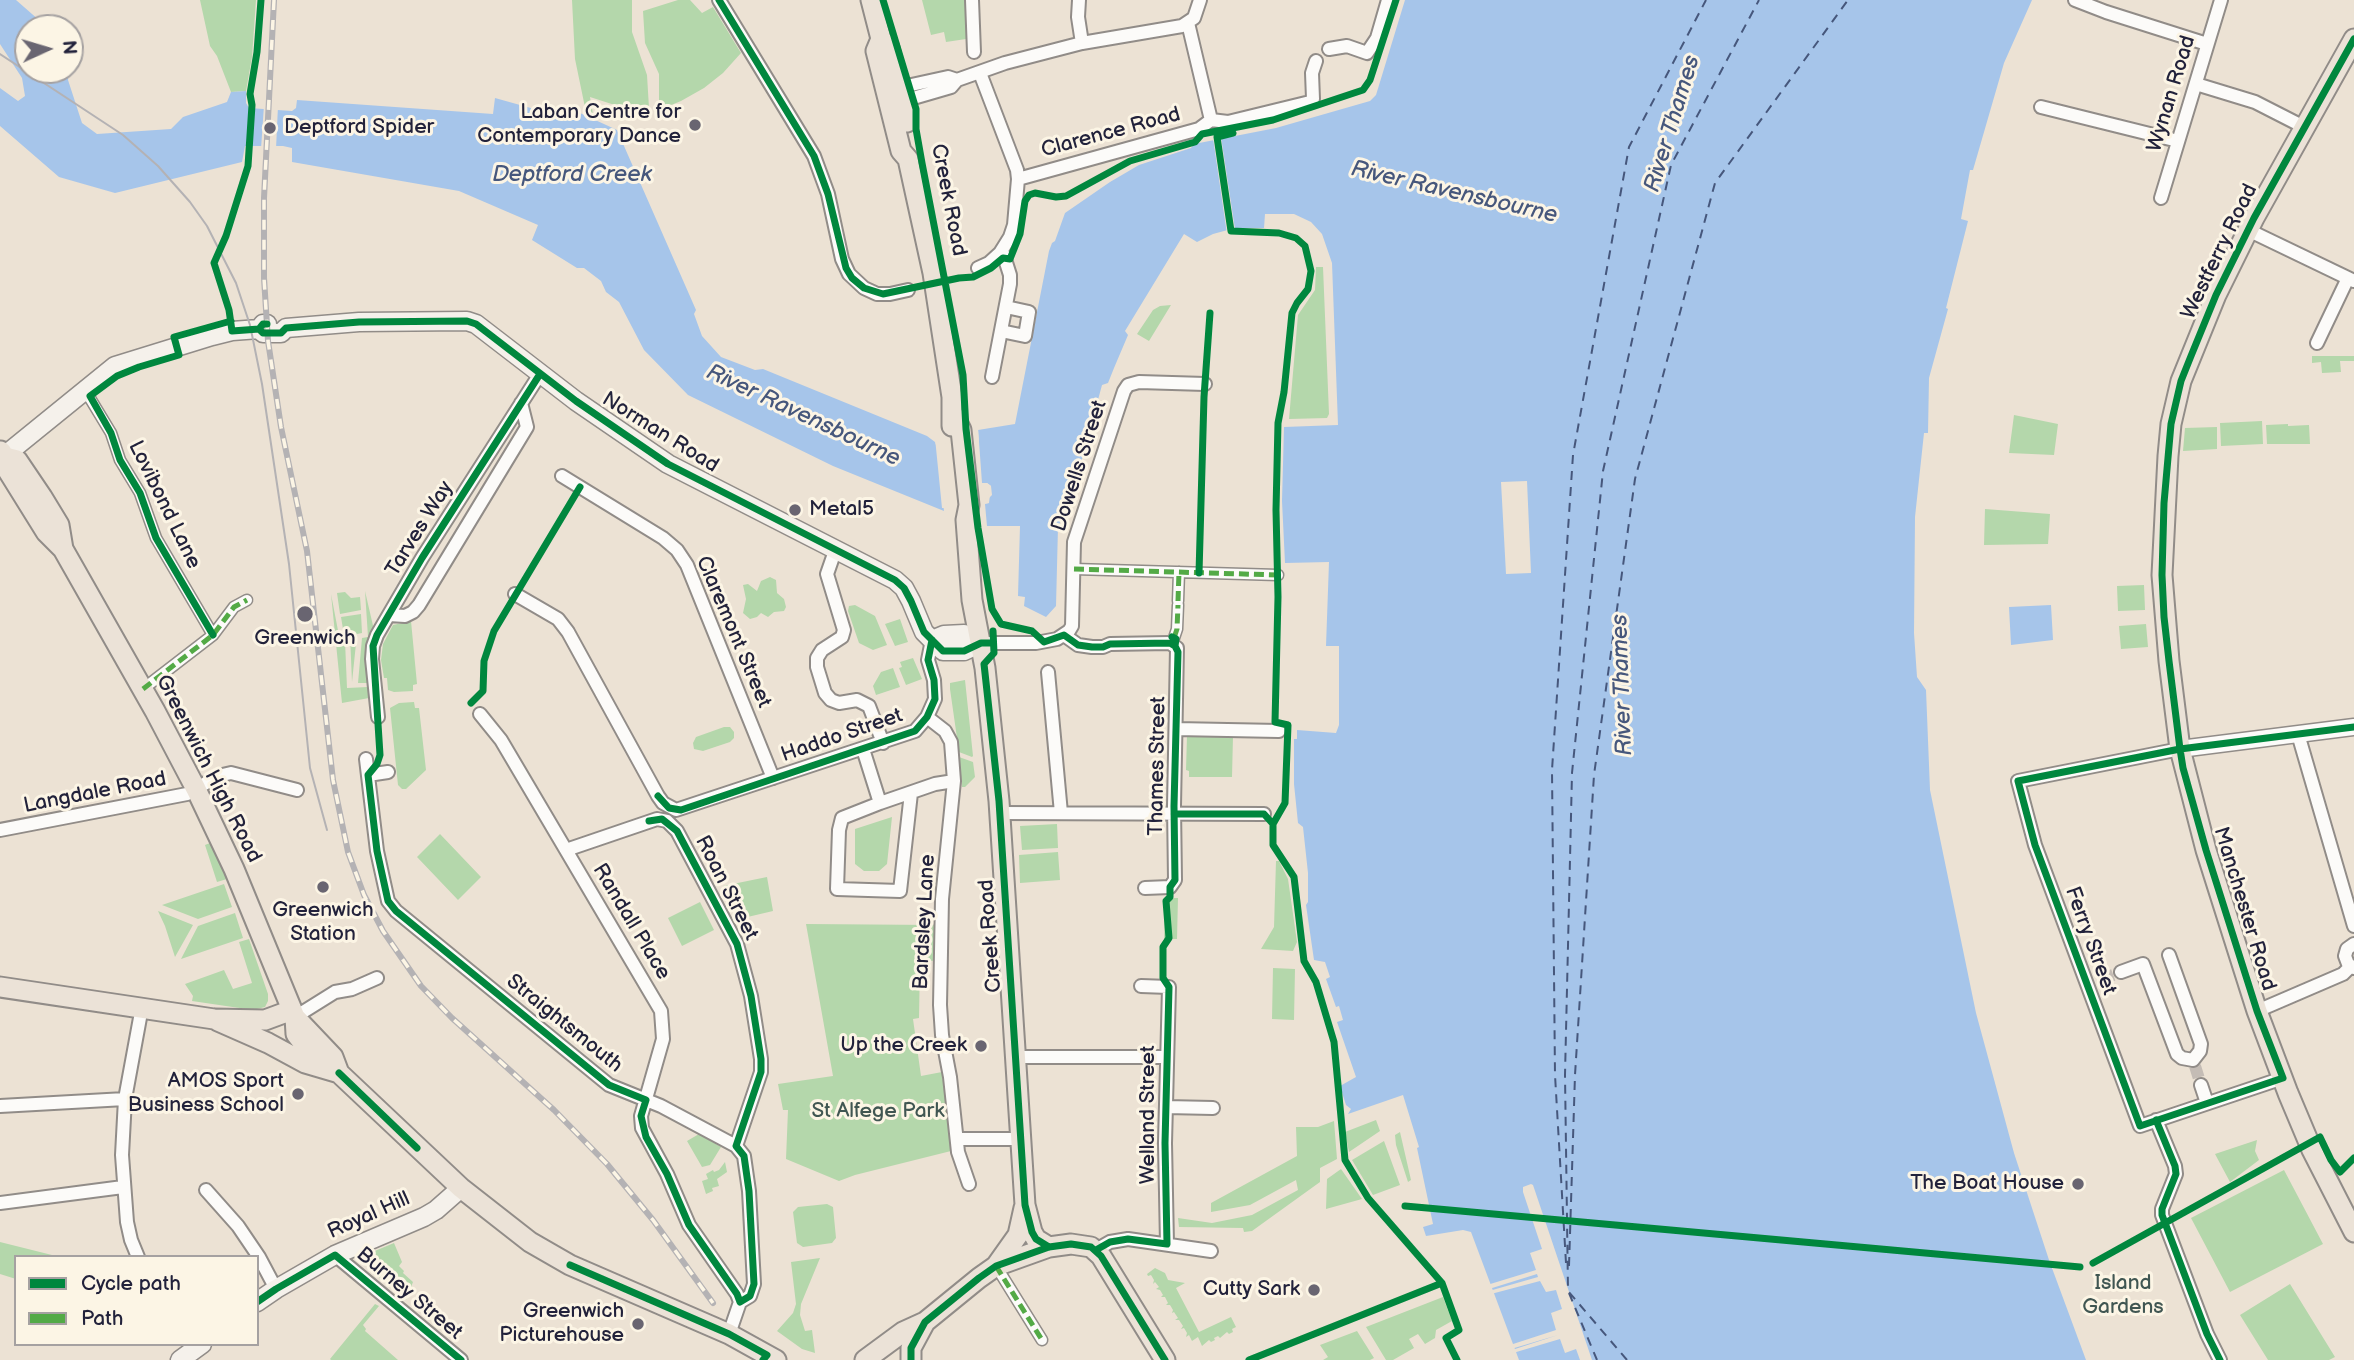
<!DOCTYPE html>
<html>
<head>
<meta charset="utf-8">
<style>
	body { margin:0 }
	#map { position:relative; width:2354px; height:1360px; overflow:hidden; background:#ece2d4; font-family:"Balsamiq Sans",sans-serif }
	canvas { display:block }
	.legend { position:absolute; left:14px; top:1255px; width:245px; height:91px; box-sizing:border-box; background:#fcf5e5; border:2px solid #a5a1a1; margin:0; padding:9px 12px; list-style:none; font-size:21px; color:#22223b }
	.legend li { display:flex; align-items:center; gap:14px; height:35px }
	.legend b { width:35px; border:2px solid #a5a1a1 }
	.north { position:absolute; left:14px; top:14px; width:70px; height:70px; box-sizing:border-box; background:#fcf5e5; border:2px solid #a5a1a1; border-radius:50%; rotate:86deg; font-size:19px; font-weight:700; line-height:28px; text-align:center; color:#22223b }
	.north::after { content:''; display:block; margin:auto; width:24px; height:32px; background:#696571; clip-path:polygon(50% 0,100% 100%,50% 72%,0 100%) }
</style>
</head>
<body>
<div id="map">
<canvas width="2354" height="1360"></canvas>
<ul class="legend">
<li><b style="height:9px;background:#00873e"></b>Cycle path</li>
<li><b style="height:9px;background:#53aa46"></b>Path</li>
</ul>
<div class="north">N</div>
</div>
<script>
const ctx = document.querySelector('canvas').getContext('2d');
ctx.lineJoin = 'round';
function paint(path, color) {
  ctx.fillStyle = color;
  ctx.fill(path, 'evenodd');
}
function toPath(rows) {
  const path = new Path2D();
  for (const r of rows) {
    path.moveTo(r[0], r[1]);
    for (let i = 2; i < r.length; i += 2) path.lineTo(r[i], r[i + 1]);
  }
  return path;
}
function trace(path, color, width, dash) {
  ctx.strokeStyle = color;
  ctx.lineWidth = width;
  ctx.lineCap = dash ? 'butt' : 'round';
  ctx.setLineDash(dash || []);
  ctx.stroke(path);
}
function label(font, color, halo, rows, align = 'center') {
  ctx.font = font + ' "Balsamiq Sans",sans-serif';
  ctx.lineWidth = 6;
  ctx.setLineDash([]);
  ctx.textBaseline = 'middle';
  ctx.strokeStyle = halo;
  ctx.fillStyle = color;
  for (const [text, x, y, turn = 0] of rows) {
    ctx.save();
    ctx.translate(x, y);
    ctx.rotate((+turn || 0) * Math.PI / 180);
    ctx.textAlign = isNaN(turn) ? turn : align;
    if (halo) ctx.strokeText(text, 0, 0);
    ctx.fillText(text, 0, 0);
    ctx.restore();
  }
}
paint(toPath([
	[200,0,256,0,252,57,246,91,231,92,217,56,210,46],
	[572,0,632,0,632,32,647,75,649,108,624,113,624,108,590,97,594,120,587,117,575,59],
	[678,0,690,0,702,13,713,7,741,53,723,73,704,88,681,101,659,110,659,74,645,43,643,11],
	[922,0,966,0,966,39,946,42,944,32,931,35],
	[1316,267,1323,267,1329,414,1327,418,1289,419,1298,315,1315,290],
	[1171,305,1149,341,1137,334,1153,310,1160,306],
	[2312,356,2354,356,2354,361,2340,361,2341,372,2322,373,2321,362,2312,363],
	[2014,415,2058,424,2054,455,2009,453],
	[2262,421,2263,444,2221,446,2220,423],
	[2288,424,2288,426,2309,425,2310,444,2267,444,2266,425],
	[2217,427,2217,449,2183,451,2185,428],
	[1985,509,2050,514,2048,544,1984,545],
	[770,577,776,580,777,593,784,599,786,607,784,611,774,612,768,617,761,613,757,617,750,619,743,613,746,599,743,585,748,584,757,591,761,581],
	[2144,585,2145,610,2118,611,2117,586],
	[365,591,374,630,369,683,358,683,362,638,368,637],
	[345,592,351,598,360,597,361,610,340,614,337,593],
	[331,594,340,641,345,641,347,688,368,687,369,698,342,703],
	[855,605,875,616,887,645,873,650,859,643,848,611,849,606],
	[361,614,362,633,357,634,352,682,350,635,344,635,341,617],
	[900,619,908,642,895,646,885,624],
	[411,621,417,684,413,685,413,691,394,692,388,690,387,678,384,678,381,660,383,644,393,625],
	[2146,624,2148,647,2121,649,2119,626],
	[913,658,922,679,906,685,899,668,902,667,900,662],
	[893,668,900,687,876,695,873,686,881,672],
	[965,680,973,756,972,757,959,752,950,689,950,683],
	[414,702,415,708,419,708,426,770,406,789,402,789,398,785,390,708,399,703],
	[724,727,730,727,734,732,734,738,730,742,703,751,694,749,693,743,696,737],
	[1187,735,1233,736,1232,777,1189,777,1189,771,1186,770],
	[959,757,973,762,975,777,965,787,962,787],
	[892,817,887,864,879,871,864,871,855,864,855,829],
	[1057,824,1058,848,1022,850,1020,826],
	[440,834,481,877,458,900,417,857],
	[210,843,227,879,217,882,205,845],
	[1058,852,1060,880,1020,883,1019,855],
	[1276,861,1279,861,1288,879,1297,942,1293,951,1261,949,1274,927],
	[767,877,773,911,739,919,723,886],
	[224,884,232,907,198,919,162,905],
	[1165,898,1178,898,1177,939,1164,939],
	[700,902,714,930,682,946,668,918],
	[158,911,193,925,175,957,165,926],
	[235,913,243,938,181,959,198,926],
	[806,924,936,925,935,961,922,960,920,962,919,1018,913,1019,921,1076,942,1072,951,1151,855,1175,839,1181,786,1159,788,1110,783,1110,778,1084,833,1076],
	[249,939,268,994,268,1001,265,1007,253,1010,192,1001,193,996,185,984,224,970,233,989,252,983,239,942],
	[1273,968,1295,969,1294,1020,1272,1019],
	[1376,1120,1380,1131,1349,1152,1345,1132],
	[1334,1121,1337,1159,1320,1168,1320,1182,1252,1231,1244,1232,1243,1228,1179,1227,1178,1218,1212,1223,1252,1215,1298,1190,1296,1180,1250,1205,1211,1212,1211,1203,1297,1156,1296,1127,1318,1127],
	[1400,1132,1411,1180,1408,1182,1396,1145,1395,1135],
	[699,1134,721,1147,710,1165,702,1167,687,1141],
	[2257,1140,2255,1151,2259,1160,2230,1182,2215,1154],
	[1384,1141,1400,1185,1373,1195,1352,1160],
	[725,1162,727,1172,717,1179,719,1186,712,1188,713,1191,706,1194,702,1181,708,1179,706,1174,713,1170,714,1172,719,1170],
	[1341,1169,1362,1199,1326,1209,1327,1179],
	[2284,1170,2323,1244,2230,1292,2191,1218],
	[827,1204,833,1207,836,1238,832,1243,803,1247,797,1243,793,1212,798,1207],
	[0,1242,60,1257,16,1257,16,1279,0,1274],
	[394,1243,402,1262,399,1266,404,1271,403,1273,413,1282,406,1300,367,1267,372,1263,373,1258,370,1253],
	[820,1258,801,1304,800,1315,805,1331,812,1330,815,1353,802,1349,777,1331,793,1313,796,1304,791,1262],
	[1155,1268,1165,1273,1168,1280,1185,1283,1176,1288,1199,1332,1231,1317,1236,1327,1232,1329,1233,1332,1229,1334,1227,1332,1220,1338,1218,1336,1214,1338,1215,1340,1211,1342,1209,1340,1202,1346,1198,1337,1192,1341,1189,1335,1186,1337,1187,1333,1184,1328,1181,1329,1183,1326,1179,1320,1175,1320,1178,1318,1174,1312,1172,1313,1173,1310,1170,1305,1166,1305,1168,1303,1165,1297,1161,1297,1163,1295,1160,1290,1156,1289,1159,1287,1155,1282,1153,1284,1154,1280,1151,1275,1148,1276,1147,1274],
	[2290,1284,2335,1357,2329,1360,2268,1360,2240,1315],
	[1443,1297,1452,1321,1436,1330,1435,1338,1425,1344,1418,1334,1409,1339,1414,1348,1393,1360,1386,1360,1366,1327],
	[375,1304,379,1306,363,1325,366,1329,365,1331,398,1360,331,1360,330,1359],
	[1357,1331,1374,1358,1370,1360,1323,1360,1328,1357,1320,1345]
]), '#b4d7ab');
paint(toPath([
	[0,0,16,0,48,28,28,28,28,70,69,70,68,80,82,123,97,134,171,129,183,117,227,102,231,92,246,91,246,103,249,108,292,111,296,108,297,100,493,114,495,98,545,112,580,113,617,130,696,310,694,314,702,336,721,357,755,370,763,369,927,436,935,442,937,448,979,443,978,430,1015,424,1049,251,1052,243,1055,241,1065,213,1110,182,1139,165,1191,148,1194,144,1276,128,1370,101,1376,95,1405,0,2032,0,2004,63,1973,170,1970,170,1961,219,1968,221,1946,308,1948,309,1929,378,1928,433,1924,433,1915,517,1914,633,1917,677,1926,690,1930,790,1976,1013,2014,1153,2049,1260,2086,1360,1519,1360,1471,1232,1463,1230,1426,1236,1423,1227,1433,1224,1417,1148,1419,1147,1403,1095,1348,1114,1351,1109,1346,1105,1340,1086,1356,1077,1337,1022,1343,1020,1339,1006,1336,1007,1326,979,1330,977,1325,962,1314,960,1306,905,1308,902,1308,873,1303,827,1298,823,1294,784,1294,739,1297,739,1297,730,1336,733,1339,725,1339,646,1326,646,1329,562,1285,563,1282,501,1284,427,1338,425,1332,263,1322,234,1311,222,1294,214,1265,214,1264,228,1235,228,1213,234,1197,242,1184,234,1125,331,1128,335,1114,368,1108,383,1102,385,1072,496,1058,527,1056,606,1046,617,1024,606,1025,597,1018,596,1020,526,987,526,985,504,989,503,991,486,987,483,941,487,944,511,833,466,688,395,644,350,619,302,606,292,601,281,584,268,577,268,532,240,538,225,459,191,292,162,292,148,283,146,245,146,242,162,115,193,59,177,0,126,0,88,18,101,25,96,22,78,0,44],
	[2051,605,2053,640,2011,645,2009,607]
]), '#a6c5ea');
paint(toPath([
	[264,105,278,106,276,149,261,149],
	[1241,133,1221,137,1235,229,1267,230,1227,234,1213,138],
	[978,428,982,483,987,483,991,486,992,495,988,499,989,503,981,504,989,494,988,488,982,487,944,491,948,508,942,508,935,438,939,444,976,440,975,430],
	[1527,481,1531,573,1506,574,1501,482],
	[1531,1184,1533,1185,1592,1360,1580,1360,1576,1349,1565,1353,1560,1339,1513,1353,1512,1350,1558,1335,1511,1349,1510,1345,1556,1330,1551,1313,1562,1309,1556,1290,1546,1292,1540,1281,1491,1294,1489,1291,1538,1277,1537,1274,1489,1289,1487,1285,1536,1270,1530,1253,1542,1249,1523,1192,1523,1187]
]), '#ece2d4');
trace(toPath([
	[1566,1263,1555,1075,1552,770,1573,455,1629,147,1706,0],
	[1569,1266,1575,1075,1594,775,1635,479,1715,183,1848,0],
	[1569,1293,1597,1360],
	[1627,1360,1568,1291,1565,1075,1572,773,1603,471,1671,165,1759,0]
]), '#46577c', 2, [9, 7]);
trace(toPath([
	[2102,979,2121,972],
	[2195,1066,2201,1085]
]), '#c4bcb5', 12, [12, 6]);
const pedestrian = toPath([
	[85,390,111,433,120,460,140,493,156,538,213,635],
	[1074,569,1278,575],
	[1178,601,1179,572],
	[1174,638,1177,629,1178,605],
	[143,689,213,635,234,607,247,600],
	[996,1266,1042,1340]
]);
const minor = toPath([
	[719,0,814,156,828,194,842,259,849,274,864,288,877,294,890,294,908,290],
	[972,0,974,52],
	[1079,0,1078,17,1082,43],
	[2075,0,2106,12,2207,44],
	[1188,23,1211,120],
	[1329,49,1347,46,1367,53,1377,38,1388,0],
	[2196,84,2255,102,2304,127],
	[893,89,948,77,957,80],
	[896,103,951,87,957,80,1005,63,1082,43,1182,26,1194,18,1200,0],
	[2041,107,2178,141],
	[1211,120,1228,122,1310,102,1313,99,1312,73,1316,61],
	[1018,179,1199,129,1211,120],
	[2161,198,2221,0],
	[2248,230,2354,281],
	[978,268,989,263,1000,253,1010,237,1014,225,1018,179,1017,170,980,73],
	[1001,331,1025,336,1029,312,1006,307],
	[2317,343,2348,278],
	[992,377,1010,284,1010,275,1002,250],
	[562,476,663,538,677,550,687,565,773,778],
	[835,551,827,574,844,630,842,637,822,650,817,658,817,667,825,693,831,700,839,703,857,700,869,706,883,743],
	[515,594,558,619,568,632,658,796,663,803,676,810,915,731,927,717,935,699,934,680,928,660,932,640],
	[389,615,405,616,413,612,419,605,527,427,521,403],
	[1064,635,1078,645,1092,647,1103,647,1110,644,1170,643,1177,648,1174,806,1175,880,1170,887,1145,888],
	[981,643,1036,643,1057,639,1069,631,1072,626,1074,542,1124,391,1128,385,1139,382,1205,384],
	[1048,672,1061,813],
	[480,714,501,740,661,1011,663,1039,641,1116,642,1128,667,1174,689,1225,737,1294,740,1302],
	[378,717,372,659,373,646,377,635,422,558,540,374],
	[927,717,945,731,951,742,954,781,942,899,940,1005,942,1035,950,1077,958,1152,969,1184],
	[1176,729,1279,731],
	[2298,734,2354,926],
	[863,749,880,803,935,784,954,781],
	[2180,749,2018,781,2035,845,2140,1126,2283,1078],
	[366,759,377,851,388,901,396,911,609,1085,661,1106,736,1146,744,1156,749,1191,754,1284,750,1296,740,1302],
	[368,775,388,772],
	[880,803,842,818,839,830,837,889,900,891,911,793],
	[1000,813,1264,814],
	[0,830,187,794,218,776,231,773,297,790],
	[566,850,657,819,667,821,677,831,737,944,751,996,761,1059,761,1072,736,1146],
	[2354,944,2347,949,2345,956,2348,964,2354,968],
	[2169,955,2201,1044,2200,1051,2193,1060],
	[2121,972,2143,964,2177,1054,2182,1058,2193,1060],
	[1141,986,1169,987,1165,1143,1167,1244],
	[2257,1011,2343,974,2351,966],
	[295,1017,335,992,352,989,377,978],
	[1016,1057,1166,1057],
	[2201,1085,2207,1103],
	[0,1106,125,1099],
	[1166,1107,1213,1108],
	[2156,1120,2175,1166,2176,1174,2162,1209,2162,1215,2207,1334,2220,1360],
	[957,1139,1021,1139],
	[206,1190,238,1226,259,1257,276,1289],
	[0,1203,123,1187],
	[1096,1250,1110,1242,1128,1239,1211,1251],
	[335,1255,461,1360],
	[138,1257,131,1240,127,1222,122,1155,125,1099,142,1007],
	[729,1334,740,1302]
]);
const tertiary = toPath([
	[2180,749,2354,727]
]);
const secondary = toPath([
	[259,329,263,333,281,333,286,328,359,322,467,321,476,324,576,401,668,464,895,580,904,588,911,601,924,632,943,651,964,651,981,643],
	[4,456,115,366,212,336,232,331,259,329,263,324,267,324],
	[932,640,944,635,964,634,981,643],
	[257,1302,276,1289,335,1255,424,1217,436,1210,461,1188],
	[180,1360,202,1344]
]);
const primary = toPath([
	[871,0,881,39,889,48,907,122],
	[881,39,876,51,901,151,908,159,933,273,952,397,952,426],
	[2354,39,2254,218,2216,295,2181,381,2171,424,2168,456,2162,575,2169,661,2180,749,2206,850,2257,1011,2288,1093,2312,1150,2354,1232],
	[953,414,961,430,969,505,966,520,972,600,985,668,999,801,1025,1205,1032,1232,1036,1239,1049,1247],
	[1,451,5,457,17,460,42,497,59,525,63,549],
	[5,457,5,466,46,532,63,549,155,711,196,789,234,869,295,1017,333,1057,339,1073,461,1188,530,1242,570,1265,729,1334,776,1360],
	[0,987,214,1019,265,1020,292,1010],
	[295,1017,296,1034,323,1068],
	[218,1021,268,1043,305,1063,339,1073],
	[996,1266,1018,1235,1024,1208],
	[865,1360,903,1332,925,1322],
	[911,1360,911,1348,925,1322,979,1278,996,1266,1049,1247,1071,1244,1091,1247,1101,1256,1165,1360]
]);
trace(pedestrian, '#918c88', 13);
trace(minor, '#918c88', 16);
trace(tertiary, '#918c88', 19);
trace(secondary, '#918c88', 21);
trace(primary, '#918c88', 23);
trace(pedestrian, '#fcfbf9', 10);
trace(minor, '#fcfbf9', 12);
trace(tertiary, '#fcfbf9', 16);
trace(secondary, '#f5f1eb', 18);
trace(primary, '#ebe2d7', 19);
trace(toPath([
	[0,54,123,135,158,166,190,202,207,226,236,283,250,325,262,384,289,564,310,768,327,830]
]), '#b4b2b4', 2);
const rail = toPath([
	[274,0,264,198,264,278,268,341,281,427,307,551,333,780,348,852,364,895,383,931,421,986,452,1018,554,1110,607,1164,653,1220,713,1303]
]);
trace(rail, '#b4b2b4', 6);
trace(rail, '#fcf5e5', 3.5, [10]);
trace(toPath([
	[1074,569,1278,575],
	[1178,601,1179,572],
	[1174,638,1177,629,1178,605],
	[143,689,213,635,234,607,247,600],
	[996,1266,1042,1340]
]), '#53aa46', 5, [10, 5]);
trace(toPath([
	[261,0,257,52,250,94,252,105,248,166,226,236,214,263,229,310,232,331,259,329,263,324,267,324],
	[719,0,814,156,828,194,846,268,852,278,864,288,883,294,959,278,973,277,991,268,1003,258,1010,259,1020,234,1025,201,1029,195,1035,193,1056,197,1066,196,1130,161,1195,142,1202,134,1273,120,1363,90,1370,80,1396,0],
	[883,0,916,109,916,129,922,163,963,375,966,429,978,528,992,609,1001,624,1032,631,1044,642,1064,635,1078,645,1092,647,1103,647,1110,644,1170,643,1175,646],
	[2354,39,2254,218,2216,295,2191,356,2181,381,2171,424,2164,503,2162,575,2164,617,2169,661,2180,749,2183,768,2206,850,2257,1011,2283,1078,2140,1126,2035,845,2018,781,2180,749,2354,727],
	[1233,133,1217,137,1231,231,1279,233,1296,238,1305,246,1311,271,1308,289,1297,303,1292,313,1284,392,1278,423,1276,510,1278,597,1275,722,1288,725,1285,803,1273,824],
	[259,329,263,333,281,333,286,328,359,322,467,321,476,324,576,401,668,464,895,580,904,588,911,601,924,632,943,651,964,651,981,643,993,643],
	[540,374,422,558,377,635,373,646,380,755,377,764,368,775,377,851,388,901,396,911,609,1085,646,1100,641,1116,646,1137,667,1174,689,1225,737,1294,740,1302],
	[1199,573,1204,397,1210,313],
	[993,631,994,653,984,664,999,801,1025,1205,1032,1232,1036,1239,1049,1247],
	[213,635,156,538,140,493,120,460,111,433,90,396,117,376,139,367,179,355,174,337,231,321],
	[471,703,483,691,484,661,494,631,580,487],
	[658,796,669,808,681,810,915,731,927,717,935,699,934,680,928,660,932,640],
	[1174,814,1264,814,1273,824,1273,845,1294,877,1304,961,1316,982,1334,1042,1345,1160,1368,1198,1442,1283,1459,1330,1446,1338,1457,1360],
	[649,821,662,819,677,831,737,944,751,996,761,1059,761,1072,736,1146,744,1156,749,1191,754,1284,750,1296,740,1302],
	[339,1073,417,1148],
	[2156,1120,2175,1166,2176,1174,2162,1209,2162,1215,2207,1334,2220,1360],
	[1405,1206,2080,1267],
	[1096,1250,1110,1242,1128,1239,1167,1244,1165,1143,1169,987,1163,978,1163,947,1169,938,1166,901,1170,897,1170,887,1175,880,1174,806,1178,652,1175,646,1176,639,1172,637],
	[2093,1263,2320,1137,2331,1160,2340,1172,2354,1158],
	[570,1265,729,1334,767,1355,763,1360],
	[257,1302,276,1289,335,1255,461,1360],
	[911,1360,911,1348,925,1322,979,1278,996,1266,1049,1247,1071,1244,1091,1247,1101,1256,1165,1360],
	[1249,1360,1442,1283]
]), '#00873e', 7);
for (const [x, y, r, color] of [
	[695,125,7,"#696571"],
	[270,128,7,"#696571"],
	[795,510,7,"#696571"],
	[305,614,9,"#696571"],
	[323,887,7,"#696571"],
	[981,1046,7,"#696571"],
	[298,1094,7,"#696571"],
	[2078,1184,7,"#696571"],
	[1314,1290,7,"#696571"],
	[638,1324,7,"#696571"]
]) {
  const dot = new Path2D();
  dot.arc(x, y, r, 0, 2 * Math.PI);
  ctx.fillStyle = color;
  ctx.fill(dot);
  trace(dot, '#fcf5e5', 2.5);
}
label('21px', '#22223b', '#fcf5e5', [
	["Wynan Road",2172,94,-73],
	["Clarence Road",1111,133,-15],
	["Creek Road",948,200,79],
	["Westferry Road",2220,252,-64],
	["Norman Road",660,433,32],
	["Dowells Street",1080,466,-72],
	["Lovibond Lane",164,505,64],
	["Tarves Way",420,529,-58],
	["Claremont Street",733,632,67],
	["Haddo Street",842,736,-19],
	["Thames Street",1158,766,-89],
	["Greenwich High Road",208,769,63],
	["Langdale Road",95,793,-11],
	["Roan Street",726,888,63],
	["Manchester Road",2244,909,73],
	["Randall Place",631,922,59],
	["Bardsley Lane",925,922,-87],
	["Creek Road",991,936,-94],
	["Ferry Street",2090,941,70],
	["Straightsmouth",564,1024,39],
	["Welland Street",1149,1115,-90],
	["Royal Hill",369,1216,-24],
	["Burney Street",409,1294,40]
]);
label('21px', '#22223b', '#fcf5e5', [
	["Laban Centre for",681,113],
	["Contemporary Dance",681,137],
	["Deptford Spider",284,128,"left"],
	["Metal5",809,510,"left"],
	["Greenwich",305,639,"center"],
	["Greenwich",323,911,"center"],
	["Station",323,935,"center"],
	["Up the Creek",967,1046],
	["AMOS Sport",284,1082],
	["Business School",284,1106],
	["The Boat House",2064,1184],
	["Cutty Sark",1300,1290],
	["Greenwich",624,1312],
	["Picturehouse",624,1336]
], 'right');
label('21px', '#405652', '#fcf5e5', [
	["St Alfege Park",878,1112],
	["Island",2123,1284],
	["Gardens",2123,1308]
]);
label('italic 23px', '#46577c', '#fcf5e5', [
	["River Thames",1673,124,-73],
	["Deptford Creek",572,175],
	["River Ravensbourne",1454,193,13],
	["River Ravensbourne",803,416,25],
	["River Thames",1623,685,-92]
]);
</script>
</body>
</html>
